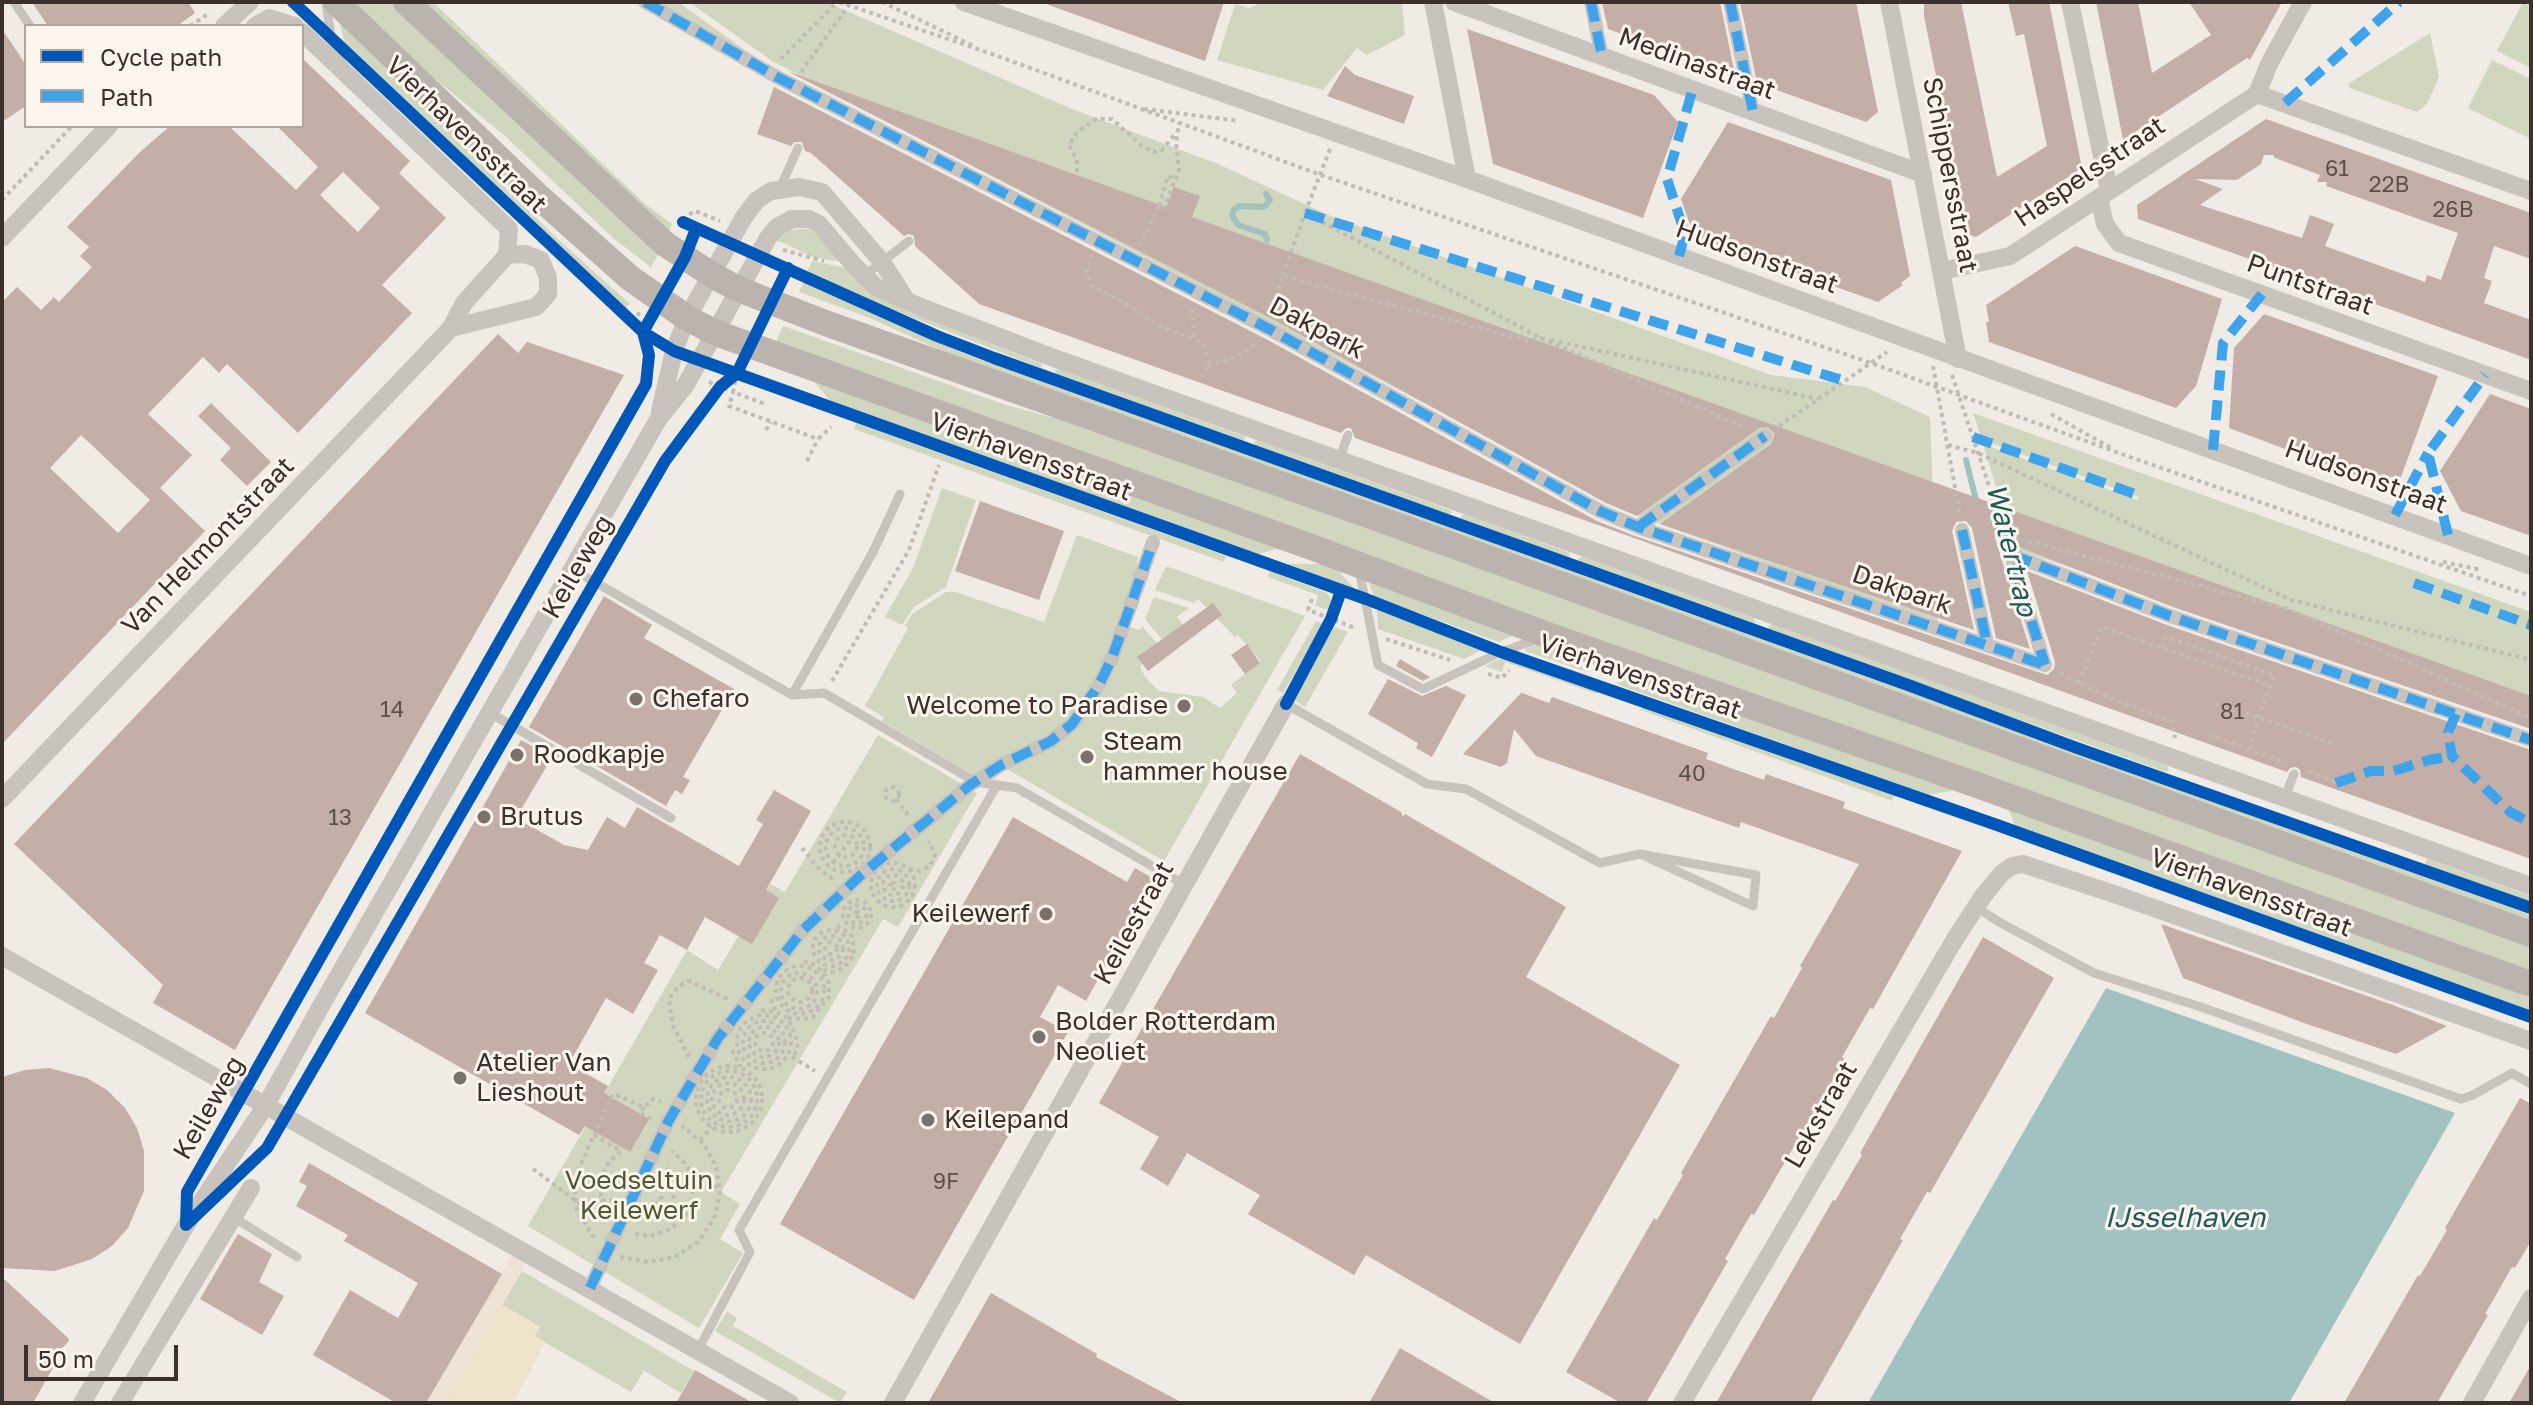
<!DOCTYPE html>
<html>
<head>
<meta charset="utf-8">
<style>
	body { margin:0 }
	#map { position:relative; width:2533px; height:1405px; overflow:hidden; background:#f0ebe5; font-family:"Golos Text",sans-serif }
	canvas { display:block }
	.frame { position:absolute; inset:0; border:4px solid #3b302b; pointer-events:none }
	.legend { position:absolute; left:24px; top:24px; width:280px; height:104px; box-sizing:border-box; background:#fbf5ee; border:2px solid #aea6a0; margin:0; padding:10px 14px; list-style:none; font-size:24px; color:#3b302b }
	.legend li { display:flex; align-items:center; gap:16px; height:40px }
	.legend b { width:40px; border:2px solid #aea6a0 }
	.scale { position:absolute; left:24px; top:1345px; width:154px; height:36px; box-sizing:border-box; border:4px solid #3b302b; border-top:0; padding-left:10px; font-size:24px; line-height:28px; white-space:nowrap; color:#3b302b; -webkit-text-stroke:6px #fbf5ee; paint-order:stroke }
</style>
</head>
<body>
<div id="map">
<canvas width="2533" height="1405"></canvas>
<div class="frame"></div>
<ul class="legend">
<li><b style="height:10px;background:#0057b8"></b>Cycle path</li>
<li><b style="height:10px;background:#3fa3eb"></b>Path</li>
</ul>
<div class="scale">50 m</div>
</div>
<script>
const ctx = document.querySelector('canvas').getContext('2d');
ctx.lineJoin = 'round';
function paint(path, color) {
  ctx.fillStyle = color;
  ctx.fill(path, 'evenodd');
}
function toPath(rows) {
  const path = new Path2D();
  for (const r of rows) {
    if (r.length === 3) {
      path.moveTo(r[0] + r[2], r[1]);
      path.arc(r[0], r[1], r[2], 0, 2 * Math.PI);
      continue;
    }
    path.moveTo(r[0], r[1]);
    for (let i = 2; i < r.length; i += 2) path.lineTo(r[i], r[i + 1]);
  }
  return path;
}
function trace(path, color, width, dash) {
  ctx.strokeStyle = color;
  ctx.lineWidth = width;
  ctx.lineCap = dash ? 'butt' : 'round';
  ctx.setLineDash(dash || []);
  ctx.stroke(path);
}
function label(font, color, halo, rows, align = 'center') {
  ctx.font = font + ' "Golos Text",sans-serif';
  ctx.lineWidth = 6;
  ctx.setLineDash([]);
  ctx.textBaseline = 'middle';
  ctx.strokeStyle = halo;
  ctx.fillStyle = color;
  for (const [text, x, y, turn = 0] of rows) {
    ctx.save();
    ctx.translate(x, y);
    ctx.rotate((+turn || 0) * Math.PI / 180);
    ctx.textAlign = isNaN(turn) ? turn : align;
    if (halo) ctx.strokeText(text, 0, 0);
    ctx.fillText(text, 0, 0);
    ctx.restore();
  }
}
paint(toPath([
	[352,2,395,2,660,251,651,267,613,238,504,135,435,79],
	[423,2,433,2,645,204,672,224,669,231],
	[645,2,678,2,767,66],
	[689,2,826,2,1072,109,1218,164,1333,217,1771,375,1865,387,1930,417,1938,625,1641,517,772,61],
	[1264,2,1402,2,1405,35,1367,55,1357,48,1323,90,1217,60,1235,4,1249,8],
	[2523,2,2531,7,2531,68,2497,51],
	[339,19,438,115,476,159,561,242,630,304,625,308,344,42],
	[2430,33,2439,77,2427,104,2417,112,2350,88,2348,84],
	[2492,60,2531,79,2531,139,2468,108],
	[797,229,808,229,819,235,842,262,813,257,777,240,787,231],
	[812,261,847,268,872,291,905,310,1042,364,1041,368,886,307,807,272],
	[804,282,962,353,2531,915,2531,921,960,359,870,318,799,292],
	[783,326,1003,404,1072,423,2531,942,2531,970,2504,964,775,345],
	[1058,369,1244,436,1245,440,1242,442,1056,375,1055,371],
	[813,380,1279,548,1256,555,832,403],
	[1973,413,2531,612,2531,728,2226,619,2015,549,1983,444,2137,500,2139,497,1982,440],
	[856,423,1226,556,1224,562,854,429],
	[1257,440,1450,510,1452,513,1449,515,1255,446,1254,442],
	[942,488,976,500,946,587,914,607,902,625,885,617,913,568],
	[1464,514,1568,552,1570,555,1566,557,1461,520,1460,517],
	[1077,535,1138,557,1137,563,1140,565,1113,642,1092,688,1060,728,975,776,882,721,884,717,865,706,908,628,905,626,912,614,946,592,955,592,1044,622],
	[1582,556,1754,618,1755,623,1751,624,1580,562,1578,559],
	[1286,564,1322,564,1337,569,1354,588,1353,589],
	[1166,566,1305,616,1164,861,1007,769,1053,746,1130,627,1141,630,1142,626,1161,648,1140,666,1145,677,1159,691,1203,697,1220,708,1237,693,1231,685,1261,661,1238,635,1235,637,1198,599,1194,603,1155,590],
	[1270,571,1327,593,1331,600,1329,610,1315,606,1318,595,1268,577],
	[1369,582,1516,634,1499,642,1374,597],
	[1154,597,1189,608,1177,617,1184,627,1165,643,1145,619],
	[1377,610,1482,647,1483,649,1464,659,1378,629],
	[1316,621,1323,624,1283,693,1277,690],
	[1772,624,2168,766,2169,770,2166,772,1769,630,1768,627],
	[1334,627,1348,632,1305,707,1293,699],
	[1537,645,1566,651,1587,672,1525,651,1525,649],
	[1506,656,1599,689,1597,694,1505,662,1502,672,1485,666],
	[1610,667,1956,790,1928,795,1619,685],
	[1643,705,1894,795,1892,801,1641,710],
	[878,735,977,793,898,927,883,919,721,1192,740,1204,720,1239,743,1253,699,1328,528,1226,687,950,718,970,770,884,785,892],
	[2008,808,2500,984,2531,999,2531,1011,2015,826],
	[2428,859,2531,896,2531,903,2426,865,2425,862],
	[522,1271,694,1371,681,1393,644,1371,631,1392,534,1336,539,1326,502,1305],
	[727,1311,737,1318,733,1326,847,1392,840,1403,715,1331]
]), '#d1d6bf');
paint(toPath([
	[502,1305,540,1327,535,1336,545,1342,514,1403,444,1403]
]), '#efe3cc');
paint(toPath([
	[517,1247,530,1254,502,1305,444,1403,426,1403]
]), '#eee3d5');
paint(toPath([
	[2106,988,2455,1113,2289,1403,1868,1403]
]), '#a1c2c1');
trace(toPath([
	[1266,194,1270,200,1264,207,1239,206,1234,209,1232,215,1238,225,1265,234,1267,240],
	[1966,460,1977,504]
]), '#a1c2c1', 6);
paint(toPath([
	[32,2,188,2,195,13,177,26,48,26],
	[1047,2,1224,2,1205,61,1046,4],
	[1602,2,1720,2,1735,75,1608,29],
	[1740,2,1856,2,1878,112,1866,122,1757,83],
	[1924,2,1961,2,1997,177,2047,146,2024,34,2016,36,2008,2,2049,2,2082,168,1976,237,1968,234,1924,16],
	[2096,2,2138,2,2152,73,2211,35,2189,2,2282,2,2250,60,2247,58,2123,140],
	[2,29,26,65,26,106,2,122],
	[1467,29,1654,95,1678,122,1643,218,1493,164],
	[302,58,410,161,399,173,446,218,382,285,412,313,298,433,227,364,219,373,203,357,148,414,192,455,160,488,205,531,2,744,2,302,17,287,41,310,54,297,59,302,92,267,80,256,89,247,67,227,140,152,170,126,229,126,296,190,318,167,277,126,302,126],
	[343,172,380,208,358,232,320,195],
	[81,435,150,500,118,533,50,468],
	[1345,66,1355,75,1414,96,1404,124,1327,96],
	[787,71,1166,207,1174,187,1200,196,1192,217,2531,696,2531,729,2173,607,2019,547,2014,531,2008,526,1998,528,1995,538,2030,649,1996,638,1972,528,1966,521,1956,522,1952,531,1974,630,1660,524,1771,444,1775,434,1768,427,1759,428,1637,516,1606,503,1276,321],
	[774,87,1266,339,1597,521,1635,536,2047,675,2054,669,2055,662,2027,571,2167,625,2531,750,2531,859,2301,777,2300,770,2296,767,2290,768,2287,772,1355,438,1351,428,1346,428,1341,433,979,304,915,246,914,236,909,234,904,236,811,153,805,151,802,142,794,142,791,146,757,134],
	[2266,119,2531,213,2531,259,2494,246,2484,278,2492,281,2484,303,2531,320,2531,360,2138,219,2137,205],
	[2264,155,2273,155,2275,158,2320,175,2317,182,2327,182,2326,186,2458,233,2441,280,2427,275,2425,282,2325,246,2334,224,2310,215,2302,238,2200,205,2223,189,2195,179,2237,180,2261,164],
	[1728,122,1891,180,1910,276,1901,283,1903,285,1878,302,1694,236,1681,199],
	[2075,246,2222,299,2196,386,2176,408,1989,342,1986,322,1989,322,1986,305],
	[2264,314,2438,376,2401,477,2360,477,2229,428,2234,348],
	[498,334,518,353,527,342,624,375,235,1050,153,1003,163,985,14,844],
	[2490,394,2531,409,2531,536,2461,511,2440,471],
	[211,403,271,462,247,486,220,460,231,448,198,416],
	[980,501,1064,531,1039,600,955,571],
	[604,596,652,625,644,638,734,689,683,777,690,780,682,794,675,790,666,806,529,727],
	[1213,603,1222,615,1148,671,1137,657],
	[1247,644,1260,663,1245,674,1231,655],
	[1400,659,1430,677,1423,681,1396,666],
	[1388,679,1422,696,1446,686,1466,695,1432,757,1416,748,1418,743,1368,714],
	[1523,691,1522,693,1549,703,1552,697,1708,753,1706,759,1764,780,1766,774,1845,802,1843,808,1962,851,1873,1009,1870,1008,1842,1057,1845,1059,1754,1215,1751,1214,1725,1259,1728,1261,1646,1403,1621,1403,1566,1372,1654,1218,1657,1220,1683,1175,1681,1173,1771,1016,1774,1018,1802,968,1800,966,1859,864,1741,822,1739,828,1536,756,1514,729,1507,763,1501,767,1463,754],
	[521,740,552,757,516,818,564,845,588,850,607,817,625,828,637,807,739,866,763,824,756,820,774,790,811,811,766,890,779,898,752,944,705,917,687,950,660,935,644,963,658,970,633,1014,606,998,569,1064,608,1086,604,1093,649,1119,630,1152,585,1126,579,1135,365,1013],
	[1300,754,1401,812,1403,817,1405,814,1566,907,1526,977,1680,1065,1520,1344,1366,1255,1354,1275,1248,1214,1260,1195,1187,1153,1168,1186,1140,1169,1159,1137,1099,1103],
	[1013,817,1127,882,1135,868,1154,879,1086,1001,1058,985,1040,1017,1068,1032,914,1300,780,1224],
	[2161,924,2393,1005,2447,1026,2396,1054,2307,1024,2183,978],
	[1983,937,2054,978,1930,1193,1927,1192,1900,1239,1903,1240,1810,1403,1716,1403,1833,1200,1835,1201,1862,1155,1860,1153],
	[49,1068,87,1078,107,1090,125,1108,137,1128,144,1151,144,1191,128,1228,112,1246,92,1259,55,1271,2,1268,2,1077,25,1070],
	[2520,1098,2531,1104,2531,1241,2515,1268,2512,1267,2485,1314,2488,1315,2437,1403,2344,1403,2418,1275,2420,1276,2447,1230,2445,1228],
	[309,1163,502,1274,426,1403,396,1403,313,1355,350,1290,398,1318,418,1283,344,1241,348,1235,296,1206,307,1186,299,1182],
	[238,1234,272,1254,259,1282,284,1296,262,1335,200,1299],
	[2,1277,68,1338,69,1341,56,1354,59,1357,33,1403,2,1403],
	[991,1293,1097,1354,1096,1357,1183,1403,928,1403],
	[1400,1348,1495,1403,1369,1403],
	[2531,1365,2531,1403,2509,1403],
	[695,1370,753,1403,676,1403]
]), '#c3afa7');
trace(toPath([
	[839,2,995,55,1321,175,1871,363,2127,456,2531,596],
	[882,2,974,46],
	[190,26,208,14],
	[781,59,837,2],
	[801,72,849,5],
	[1144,109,1239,121],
	[1330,149,1305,213,1541,338,1746,428],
	[1077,172,1077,160,1069,145,1077,132,1096,119,1112,119,1142,146,1155,152,1162,150,1176,133],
	[2,200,72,126],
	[1159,206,1168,176,1175,179],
	[681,228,688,215,695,211,720,221],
	[1140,246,1159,206,1163,208,1166,203,1179,170,1176,143,1179,123],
	[783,250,824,261],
	[1092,254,1086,273,1091,285,1139,311,1153,323,1200,342,1205,348,1208,360,1204,377],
	[1283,275,1305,213],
	[1192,309,1194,338],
	[1270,312,1283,276,1529,341,1542,338],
	[634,323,640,311],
	[1551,340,1818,399],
	[1208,366,1238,356,1259,342],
	[1933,366,1960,515],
	[737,373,733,392,765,404],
	[1952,375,2001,522],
	[709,382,733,392,729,406,818,439,831,427],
	[2051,414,2113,449],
	[1779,426,1887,352],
	[766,430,771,422],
	[1948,445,1978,453,2291,600,2531,660],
	[807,461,818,439],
	[2028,541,2288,609,2531,718],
	[2443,562,2482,570],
	[1312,599,1308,610,1355,628],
	[1386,639,1450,660],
	[2162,647,2165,637,2274,675,2258,718,2250,750],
	[2060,673,2108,697,2172,721,2175,738],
	[1488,674,1502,678,1509,670],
	[832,681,909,550,939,465],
	[2079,684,2101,627,2271,686],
	[2215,703,2332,743],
	[2209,735,2286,763],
	[2309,772,2336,783],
	[892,794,7],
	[896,799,909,816],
	[845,847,25],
	[845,847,19],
	[846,846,11],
	[802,848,818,868,834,880],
	[893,885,22],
	[833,863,854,835],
	[893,885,16],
	[909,869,920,871,930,866,935,855,929,841],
	[893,885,10],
	[892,882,896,884,894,889,889,887,892,882],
	[857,914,14],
	[857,914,9],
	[856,911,860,913,859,917,854,916,856,911],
	[831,948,18],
	[831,948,12],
	[831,948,6],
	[800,990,24],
	[823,970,833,972,844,968,854,955,853,938,849,933,835,924],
	[799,991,18],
	[800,990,12],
	[771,999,776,1012],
	[761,1010,776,1012,788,1018,798,1043,794,1058],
	[764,1042,27],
	[788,1018,805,1019,813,1017,829,997,829,983,822,971,812,963,801,961],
	[764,1042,21],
	[764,1042,15],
	[764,1042,9],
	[732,1050,741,1067],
	[689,1057,673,1026,669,1000,673,992,679,986,689,981,730,1000],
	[792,1057,815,1071],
	[729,1099,33],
	[729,1099,28],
	[729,1099,22],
	[728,1099,16],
	[728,1099,9],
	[644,1107,640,1113,651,1119],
	[594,1135,621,1151,608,1163,601,1180,601,1198,606,1213],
	[700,1140,712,1127],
	[533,1169,579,1203,615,1200],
	[660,1183,673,1178,691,1178,707,1182,720,1189],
	[646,1206,655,1204,662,1197,662,1182],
	[641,1217,659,1215,673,1201,675,1181,666,1168],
	[635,1234,650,1236,671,1229,686,1214,691,1204,693,1194,690,1172,685,1163,672,1151],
	[594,1238,577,1210,575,1192,576,1175,609,1101,614,1094,644,1107,653,1099,661,1102],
	[620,1257,648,1262,675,1257,698,1242,714,1219,720,1193,716,1166,703,1143,682,1126]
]), '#c2bbb6', 4, [4, 4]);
trace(toPath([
	[14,2,30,26],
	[326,2,331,37,342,64],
	[780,188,798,148],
	[865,275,909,241],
	[1339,460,1348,435],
	[572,569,792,695,873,552,900,494],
	[1359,569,1378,665,1423,689,1501,652,1541,638],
	[792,695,824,693,976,782,1017,788,1185,885],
	[1286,704,1427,784,1466,789,1600,863,1640,854,1753,906,1756,875,1640,854],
	[490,713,671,818],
	[2285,797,2294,774],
	[1976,907,1999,922,2094,973,2198,1006,2461,1099,2471,1096,2512,1073,2531,1084],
	[233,1217,297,1257],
	[698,1350,750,1252,739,1230,997,785]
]), '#c9c3be', 9);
trace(toPath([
	[645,2,777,77,1271,330,1602,512,1638,527,2045,665],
	[1591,2,1602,57],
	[1730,2,1753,112],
	[1638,527,1765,436],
	[1962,530,1987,644],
	[2005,535,2045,665],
	[2012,555,2170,616,2531,740],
	[590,1288,669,1120,718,1038,803,930,862,874,970,785,1001,765,1051,741,1072,724,1099,685,1112,658,1153,542]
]), '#c9c3be', 14);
trace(toPath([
	[964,2,1467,179,2531,566],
	[1433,2,1467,179],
	[1454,2,1923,174],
	[1889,2,1958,359],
	[2070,2,2109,190],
	[2303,2,2269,64,2257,94,2531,191],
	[224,26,250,2],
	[255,26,269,18,295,26],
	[302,32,509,229,507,255],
	[2099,198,2105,224,2119,243,2531,391],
	[2,238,109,126],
	[1942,271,2010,256,2257,94],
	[660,411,674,351,687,318,744,217,757,200,771,191,799,187,822,192,882,262,907,301],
	[2,799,451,328,464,303,507,255,525,254,541,260,548,278,548,294,536,307,451,328],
	[2,956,790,1403],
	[82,1403,186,1225,266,1105,321,1006,659,418,685,386,768,238,777,227,792,219,809,219,819,224,852,263,876,287,918,306,1054,358,2531,886],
	[120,1403,251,1188],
	[893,1403,1286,704],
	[1682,1403,1955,939,1983,896,2002,873,2012,866,2023,864,2117,895,2531,1041],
	[2472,1403,2531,1298]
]), '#c9c3be', 18);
trace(toPath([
	[336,2,540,198,630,278,687,318,716,333,1314,548,1550,636,1977,785,2531,984],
	[406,2,665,244,712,275,738,289,828,324,1382,520,2531,934]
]), '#bab3ae', 26);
trace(toPath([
	[645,2,777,77,1271,330,1602,512,1638,527,2045,665],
	[1591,2,1602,57],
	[1730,2,1753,112],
	[2285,103,2399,2],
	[1305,213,1845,381],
	[1679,256,1685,234,1667,179,1693,88],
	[1973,437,2135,494],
	[2213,450,2223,343,2262,294],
	[2395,515,2428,453],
	[1638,527,1765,436],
	[1962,530,1987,644],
	[2005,535,2045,665],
	[2448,535,2428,453,2485,375],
	[2012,555,2170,616,2531,740],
	[2414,583,2531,625],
	[2456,714,2448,732,2452,756,2510,812,2531,823],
	[2336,783,2371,771,2393,771,2429,760,2452,756],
	[590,1288,669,1120,718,1038,803,930,862,874,970,785,1001,765,1051,741,1072,724,1099,685,1112,658,1153,542]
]), '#3fa3eb', 10, [20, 10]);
trace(toPath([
	[293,2,643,332,674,351,1366,599,1501,652,1997,825,2531,1017],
	[683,222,937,336,994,358,1908,685,2077,748,2531,908],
	[643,332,685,257,696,229],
	[1286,704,1331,619,1341,591],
	[186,1225,267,1148,665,461,720,387,737,373,788,268],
	[186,1225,187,1192,646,384,649,355,643,332]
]), '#0057b8', 12);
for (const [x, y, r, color] of [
	[636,699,8,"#7a716c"],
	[1184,706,8,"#7a716c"],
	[517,755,8,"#7a716c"],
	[1087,757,8,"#7a716c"],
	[484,817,8,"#7a716c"],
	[1046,914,8,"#7a716c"],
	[1039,1037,8,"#7a716c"],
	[460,1078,8,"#7a716c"],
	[928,1120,8,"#7a716c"]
]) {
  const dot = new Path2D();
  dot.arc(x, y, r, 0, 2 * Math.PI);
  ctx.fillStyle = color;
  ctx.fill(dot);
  trace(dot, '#fbf5ee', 3);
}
label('22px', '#5d504a', null, [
	["61",2337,169],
	["22B",2389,185],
	["26B",2453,210],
	["14",392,710],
	["81",2232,712],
	["40",1692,774],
	["13",340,818],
	["9F",946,1182]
]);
label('26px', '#3b302b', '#fbf5ee', [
	["Medinastraat",1697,64,20],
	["Vierhavensstraat",466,135,44],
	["Haspelsstraat",2090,172,-34],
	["Schippersstraat",1950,175,79],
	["Hudsonstraat",1757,257,20],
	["Puntstraat",2310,285,20],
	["Dakpark",1317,328,28],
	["Vierhavensstraat",1031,457,20],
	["Hudsonstraat",2366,477,20],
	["Van Helmontstraat",208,546,-46],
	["Keileweg",578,567,-60],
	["Dakpark",1902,590,19],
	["Vierhavensstraat",1640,677,19],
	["Vierhavensstraat",2251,893,20],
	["Keilestraat",1134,923,-61],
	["Keileweg",209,1108,-60],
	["Lekstraat",1821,1115,-60]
]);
label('26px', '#3b302b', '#fbf5ee', [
	["Chefaro",652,699],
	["Welcome to Paradise",1168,706,"right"],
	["Steam",1103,742],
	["hammer house",1103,772],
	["Roodkapje",533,755],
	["Brutus",500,817],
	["Keilewerf",1030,914,"right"],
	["Bolder Rotterdam",1055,1022],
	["Neoliet",1055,1052],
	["Atelier Van",476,1063],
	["Lieshout",476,1093],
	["Keilepand",944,1120]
], 'left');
label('26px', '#4a5a2e', '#fbf5ee', [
	["Voedseltuin",639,1181],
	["Keilewerf",639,1211]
]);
label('italic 28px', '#1f5a5e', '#fbf5ee', [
	["Watertrap",2011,550,76],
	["IJsselhaven",2185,1218]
]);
</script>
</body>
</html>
